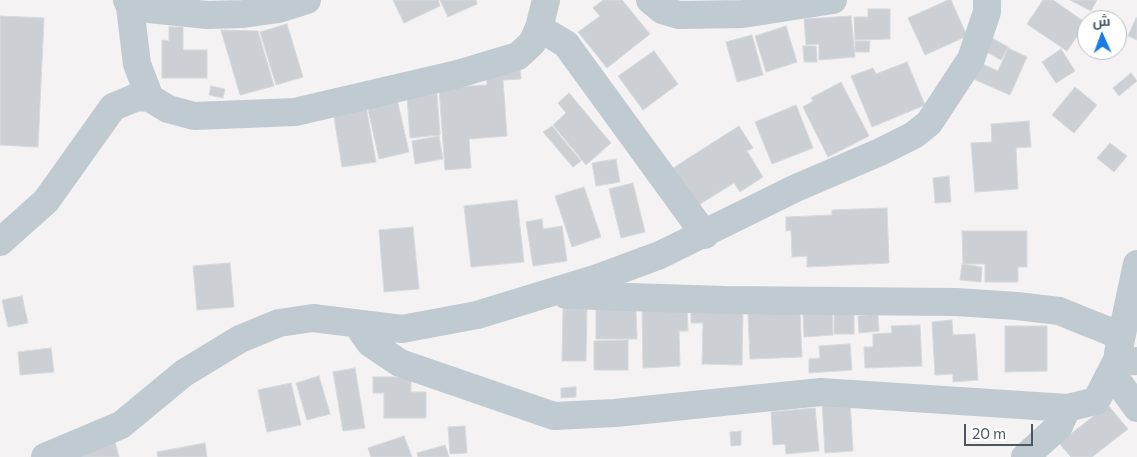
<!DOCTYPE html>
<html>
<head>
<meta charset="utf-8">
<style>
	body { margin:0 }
	#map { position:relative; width:1137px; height:457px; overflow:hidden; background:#f4f2f2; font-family:Commissioner,Cairo,sans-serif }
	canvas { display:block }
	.north { position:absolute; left:1077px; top:10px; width:50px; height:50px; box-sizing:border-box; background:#fff; border:1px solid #b7bbbf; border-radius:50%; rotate:358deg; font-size:14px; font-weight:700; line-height:20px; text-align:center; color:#4a5660 }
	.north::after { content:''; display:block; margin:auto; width:18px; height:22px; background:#197be8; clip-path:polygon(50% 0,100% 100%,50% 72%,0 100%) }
	.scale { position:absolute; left:964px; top:424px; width:69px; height:22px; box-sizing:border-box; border:2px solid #4a5660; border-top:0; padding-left:6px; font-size:15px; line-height:18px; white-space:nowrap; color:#4a5660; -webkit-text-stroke:4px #fff; paint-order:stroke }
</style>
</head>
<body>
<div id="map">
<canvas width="1137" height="457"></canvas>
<div class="north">ش</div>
<div class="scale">20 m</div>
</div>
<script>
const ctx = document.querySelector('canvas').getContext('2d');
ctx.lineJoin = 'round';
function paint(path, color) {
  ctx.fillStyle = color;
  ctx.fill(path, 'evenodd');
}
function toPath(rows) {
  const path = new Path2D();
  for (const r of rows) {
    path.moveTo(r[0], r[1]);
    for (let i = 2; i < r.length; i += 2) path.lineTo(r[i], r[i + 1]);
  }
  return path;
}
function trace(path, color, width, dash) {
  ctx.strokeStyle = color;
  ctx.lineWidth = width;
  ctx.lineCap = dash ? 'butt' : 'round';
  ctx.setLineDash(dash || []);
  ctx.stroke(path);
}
const building = toPath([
	[393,0,438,0,440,6,404,23,393,0],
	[440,0,476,0,477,4,448,17,440,0],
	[603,0,622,0,650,34,607,68,578,32,600,16,593,8,603,0],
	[948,0,951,0,967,36,925,55,908,18,948,0],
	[1043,0,1053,0,1086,23,1067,51,1027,24,1043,0],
	[1070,0,1097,0,1091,11,1070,0],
	[868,9,890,9,890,39,855,40,854,17,868,17,868,9],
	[0,16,44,18,38,147,0,145,0,16],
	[851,16,855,57,819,60,819,44,806,45,804,19,851,16],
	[1136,18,1137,18,1137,40,1128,36,1136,18],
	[287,24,303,77,276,85,260,32,287,24],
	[786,26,797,62,766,72,755,36,786,26],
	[169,27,183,27,183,50,207,50,207,78,162,78,162,40,169,41,169,27],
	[221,30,258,31,274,86,240,95,221,30],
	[752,35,763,75,737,82,726,42,752,35],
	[992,38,1008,47,1001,60,985,51,992,38],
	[855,41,870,41,869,52,855,52,855,41],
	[803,46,816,46,817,62,804,62,803,46],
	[1008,48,1027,57,1010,95,971,78,978,62,998,71,1008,48],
	[1061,49,1075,71,1056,83,1042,62,1061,49],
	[654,51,678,84,643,110,618,76,654,51],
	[907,62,925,105,872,127,851,76,873,68,876,74,907,62],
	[520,67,521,79,503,80,507,136,469,139,471,168,445,170,439,88,487,85,486,70,520,67],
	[1131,73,1137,81,1119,96,1113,88,1131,73],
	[841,82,869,136,828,157,803,107,813,101,811,98,841,82],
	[211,86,225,89,223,98,209,95,211,86],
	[1075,87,1097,105,1074,133,1052,115,1075,87],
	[569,93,611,143,586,165,553,125,566,113,558,103,569,93],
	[437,94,440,135,410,138,407,96,437,94],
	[397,99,409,152,379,159,367,105,397,99],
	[796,105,813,148,772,164,755,122,796,105],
	[366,106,376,162,342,167,333,111,366,106],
	[1029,121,1031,147,1016,148,1018,189,975,192,971,143,992,142,991,124,1029,121],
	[552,126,581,161,573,167,543,132,552,126],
	[739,126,753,148,747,151,763,177,740,192,734,183,697,206,673,168,739,126],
	[439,136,443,159,415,164,412,141,439,136],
	[1110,143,1127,156,1114,172,1097,158,1110,143],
	[616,159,620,182,596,186,592,163,616,159],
	[949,176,951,202,935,203,933,178,949,176],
	[633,183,645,232,621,238,609,189,633,183],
	[584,187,601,237,572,247,555,196,584,187],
	[517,200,524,262,471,267,464,206,517,200],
	[887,208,889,263,807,267,807,256,792,257,791,230,786,231,786,217,832,215,832,210,887,208],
	[542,219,543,229,562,226,567,261,533,266,526,222,542,219],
	[413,227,419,289,384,292,379,230,413,227],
	[962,231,1027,231,1027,267,1018,267,1018,282,985,282,985,264,963,264,962,231],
	[230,263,234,307,197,310,193,266,230,263],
	[962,264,982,267,981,282,960,280,962,264],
	[22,296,28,323,8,327,2,300,22,296],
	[687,307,688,331,679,331,680,366,643,368,642,309,687,307],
	[691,308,743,309,742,365,702,364,703,323,691,323,691,308],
	[563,309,587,309,586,361,562,361,563,309],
	[596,309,636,309,637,339,596,339,596,309],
	[800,311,802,357,750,359,748,314,800,311],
	[832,311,833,335,804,337,803,312,832,311],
	[834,314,854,314,854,334,834,334,834,314],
	[878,314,879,331,859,333,858,316,878,314],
	[952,320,953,335,975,334,978,380,953,382,953,374,935,375,932,322,952,320],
	[920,325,922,366,865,368,864,347,873,347,873,334,892,333,891,326,920,325],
	[1005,326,1047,326,1047,371,1005,372,1005,326],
	[628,340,628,370,594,370,594,341,628,340],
	[850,344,852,370,809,373,809,359,820,358,819,346,850,344],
	[51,348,54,372,20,375,18,352,51,348],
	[355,368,365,428,343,431,333,372,355,368],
	[319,376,330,414,307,420,296,383,319,376],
	[373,377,411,377,411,392,426,392,426,418,384,418,384,393,373,393,373,377],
	[291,383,301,425,267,432,258,390,291,383],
	[576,387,576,397,561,398,561,388,576,387],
	[850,401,853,451,825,453,822,402,850,401],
	[1108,405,1128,429,1092,457,1071,457,1059,443,1108,405],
	[815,408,819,451,786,454,785,444,773,445,771,412,815,408],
	[465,426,467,453,450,454,448,427,465,426],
	[741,431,741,445,731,446,730,432,741,431],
	[404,436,412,457,371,457,368,448,404,436],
	[115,442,119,457,82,457,80,453,115,442],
	[205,443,207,457,158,457,157,452,205,443],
	[445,445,449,457,418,457,417,453,445,445]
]);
paint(building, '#cccfd4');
trace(building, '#d6d9dd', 1);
trace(toPath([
	[127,0,130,7,137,64,150,98,168,109,194,116,295,112,458,74,518,56,532,43,539,28,546,0],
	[650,0,662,10,679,15,743,14,833,0],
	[130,7,207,15,243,14,279,9,307,0],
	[539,28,566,44,705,235],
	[0,242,46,201,113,107,137,97,150,98],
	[566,295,724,300,956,302,1017,306,1059,311,1121,336],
	[356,323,370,343,400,363,554,416,615,413,821,392,1067,408,1096,401,1116,362,1137,361],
	[1118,353,1137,264],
	[1111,372,1137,408],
	[45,457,121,425,184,373,240,339,279,323,313,318,402,329,477,315,598,278,660,255,796,188,880,152,914,135,929,123,971,59,987,12,987,0],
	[1025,457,1059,426,1067,408]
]), '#c0cad1', 28);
</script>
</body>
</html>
